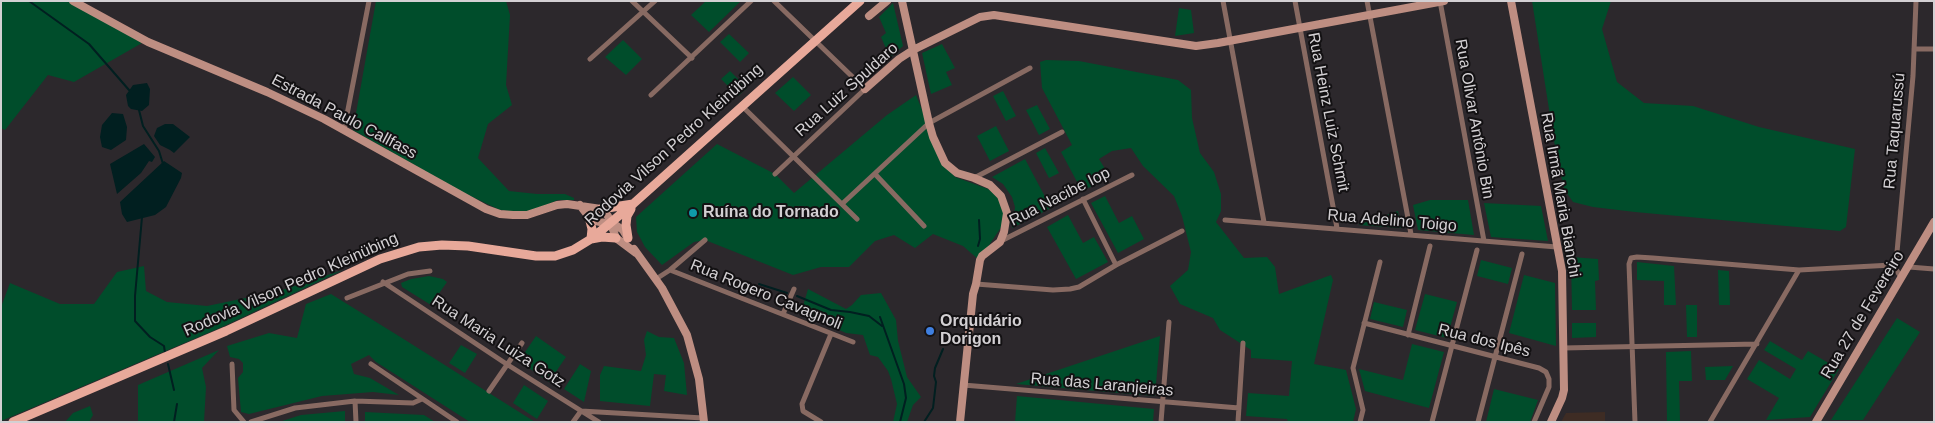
<!DOCTYPE html>
<html>
<head>
<meta charset="utf-8">
<style>
	body { margin:0 }
	#map { position:relative; width:1935px; height:423px; overflow:hidden; background:#2c282c; font-family:Arial,sans-serif }
	canvas { display:block }
	.frame { position:absolute; inset:0; border:2px solid #d3d0d3; pointer-events:none }
</style>
</head>
<body>
<div id="map">
<canvas width="1935" height="423"></canvas>
<div class="frame"></div>
</div>
<script>
const ctx = document.querySelector('canvas').getContext('2d');
ctx.lineJoin = 'round';
function paint(path, color) {
  ctx.fillStyle = color;
  ctx.fill(path, 'evenodd');
}
function toPath(rows) {
  const path = new Path2D();
  for (const r of rows) {
    path.moveTo(r[0], r[1]);
    for (let i = 2; i < r.length; i += 2) path.lineTo(r[i], r[i + 1]);
  }
  return path;
}
function trace(path, color, width, dash) {
  ctx.strokeStyle = color;
  ctx.lineWidth = width;
  ctx.lineCap = dash ? 'butt' : 'round';
  ctx.setLineDash(dash || []);
  ctx.stroke(path);
}
function label(font, color, halo, rows, align = 'center') {
  ctx.font = font + ' Arial,sans-serif';
  ctx.lineWidth = 4;
  ctx.setLineDash([]);
  ctx.textBaseline = 'middle';
  ctx.strokeStyle = halo;
  ctx.fillStyle = color;
  for (const [text, x, y, turn = 0] of rows) {
    ctx.save();
    ctx.translate(x, y);
    ctx.rotate((+turn || 0) * Math.PI / 180);
    ctx.textAlign = isNaN(turn) ? turn : align;
    if (halo) ctx.strokeText(text, 0, 0);
    ctx.fillText(text, 0, 0);
    ctx.restore();
  }
}
paint(toPath([
	[1605,412,1605,422,1561,422,1566,413]
]), '#3e2c24');
paint(toPath([
	[1,1,69,1,142,43,74,82,48,75,5,130,1,128],
	[376,1,506,1,510,15,506,85,512,105,488,124,478,158,509,191,537,194,565,194,574,198,574,200,558,200,527,213,500,210,460,191,353,130],
	[706,1,741,1,709,32,691,15],
	[1532,1,1611,1,1602,29,1617,82,1644,103,1693,106,1759,127,1855,149,1846,227,1840,231,1635,212,1593,207,1573,202,1564,189,1554,141],
	[893,3,903,46,890,58,881,37,886,33,879,17],
	[1179,8,1191,10,1194,33,1175,36],
	[729,34,749,53,740,62,720,42],
	[623,40,642,59,626,75,605,57],
	[942,44,955,68,946,72,952,85,931,94,922,53],
	[1046,60,1079,61,1178,80,1191,90,1192,118,1200,153,1214,172,1221,194,1221,211,1216,222,1244,258,1267,257,1275,267,1279,294,1331,275,1333,280,1314,364,1346,370,1356,409,1353,422,1288,422,1287,419,1246,416,1248,393,1289,396,1292,361,1251,358,1251,350,1220,330,1213,318,1180,304,1170,286,1188,270,1191,252,1182,216,1174,196,1143,166,1131,148,1112,151,1099,159,1110,177,1082,191,1061,152,1072,145,1042,88,1040,62],
	[730,71,747,88,738,96,721,79],
	[793,77,811,95,794,111,775,93],
	[1003,91,1016,116,1006,121,993,96],
	[916,95,944,164,955,177,988,189,999,197,1005,211,1004,223,979,260,963,246,933,234,915,248,894,235,875,241,849,267,821,267,793,275,705,240,694,242,662,265,645,247,637,232,636,217,717,144,775,174,794,193,887,115],
	[1037,105,1050,129,1039,135,1026,110],
	[996,126,1009,151,990,161,977,136],
	[1045,148,1059,173,1049,178,1036,153],
	[1025,159,1051,208,1012,228,1015,207,1012,197,1003,184,992,177],
	[1105,196,1119,223,1132,216,1144,239,1118,253,1091,203],
	[1430,200,1468,200,1474,235,1418,230,1413,205],
	[1484,203,1541,206,1548,241,1491,237],
	[1398,211,1401,228,1358,225],
	[1068,215,1083,243,1094,237,1108,262,1076,279,1047,227],
	[1571,257,1598,259,1599,280,1595,281,1596,310,1572,310],
	[1481,260,1512,268,1508,284,1477,276],
	[1637,262,1674,266,1676,305,1664,305,1664,281,1637,280],
	[144,266,146,291,167,302,207,306,279,291,343,270,222,327,1,421,1,307,10,283,60,304,94,304,117,272],
	[1718,270,1729,271,1730,305,1719,305],
	[1524,275,1555,283,1556,346,1509,333],
	[429,276,443,279,447,282,431,305,402,287,401,283,411,279],
	[808,289,846,309,852,305,861,295,881,293,896,320,898,341,907,377,921,397,913,405,907,422,893,422,897,404,891,379,888,371,878,357,870,355,863,335,846,333,801,313],
	[331,294,402,338,535,422,470,422,376,362,369,355,351,364,354,374,370,378,399,395,373,392,322,396,249,414,241,412,238,378,243,372,243,363,239,359,230,357,227,346,269,333,297,338,306,304],
	[1425,294,1457,302,1447,338,1415,330],
	[1374,302,1407,310,1403,327,1370,319],
	[1686,305,1697,305,1697,337,1687,337],
	[1897,318,1920,332,1863,420,1831,420],
	[1572,323,1596,323,1596,337,1572,338],
	[647,331,659,337,674,338,684,363,687,395,664,391,666,375,654,374,650,406,600,401,600,375,604,366,641,371,646,355,644,340],
	[536,336,566,357,549,382,519,361],
	[1160,336,1155,396,1016,384],
	[1770,341,1802,360,1808,351,1839,369,1810,417,1766,420,1779,398,1747,379,1759,360,1790,379,1796,369,1764,350],
	[1412,344,1444,352,1429,408,1365,391,1359,369,1403,380],
	[461,345,477,354,465,373,449,363],
	[219,350,202,368,206,387,204,422,138,422,138,385],
	[1691,351,1692,381,1679,381,1680,422,1667,422,1666,352],
	[580,364,591,371,584,402,564,389],
	[1733,366,1725,380,1706,380,1705,367],
	[524,385,548,401,537,419,513,403],
	[1494,389,1538,400,1530,422,1486,422],
	[1017,396,1154,409,1153,422,1015,422],
	[90,406,93,415,89,422,65,422,73,413],
	[345,411,345,422,279,422,301,415],
	[365,412,424,415,435,422,365,422]
]), '#004d2b');
paint(toPath([
	[147,83,150,89,149,105,142,111,131,109,128,106,126,95,133,85],
	[112,113,123,114,127,127,126,140,111,150,102,147,100,137,102,125],
	[165,124,173,124,190,137,174,153,170,150,160,145,154,136,157,128],
	[144,144,155,157,152,162,149,161,141,173,117,194,110,164],
	[164,161,182,173,181,178,166,207,155,215,127,222,122,214,120,202]
]), '#011f20');
trace(toPath([
	[29,1,89,44,129,90],
	[139,110,143,126,159,151,163,164],
	[142,217,135,296,135,321,150,337,164,346,165,353],
	[978,246,980,239,979,220],
	[759,284,787,293],
	[797,296,831,310,850,312,869,316,882,326],
	[880,317,904,384,906,398,900,422],
	[168,364,174,390],
	[174,422,177,404],
	[924,422,933,408,936,382,934,376,935,368,943,349]
]), '#011f20', 2);
trace(toPath([
	[632,1,692,58],
	[774,1,865,89,775,174],
	[1223,1,1264,222],
	[1295,1,1337,228],
	[1367,1,1411,234],
	[1440,1,1484,241],
	[1914,49,1934,49],
	[590,59,655,1],
	[651,95,751,1],
	[742,106,857,219],
	[344,130,369,1],
	[875,174,924,226],
	[974,178,1062,132],
	[1083,199,1116,265],
	[842,204,929,123,1030,68],
	[1225,220,1557,247],
	[1001,241,1132,175],
	[1887,266,1897,271,1901,277],
	[1909,267,1934,269],
	[670,270,853,342],
	[656,279,670,270,705,240],
	[383,282,508,365,599,422],
	[976,284,1053,290,1070,289,1079,287,1116,265,1182,231],
	[347,298,408,274,430,271],
	[783,314,794,289],
	[1364,323,1539,368,1546,372,1549,379,1549,387,1534,422],
	[1408,335,1430,246],
	[1563,348,1757,344],
	[232,364,234,410,244,422],
	[371,364,457,422],
	[963,385,1239,408],
	[489,391,522,343],
	[355,401,356,422],
	[251,422,295,408,355,401,413,403,422,399],
	[573,422,581,411,703,418],
	[821,422,803,411,802,404,831,334],
	[1161,422,1169,322],
	[1238,422,1243,343],
	[1360,422,1363,410,1353,368,1380,262],
	[1432,422,1477,250],
	[1478,422,1522,254],
	[1635,422,1629,264,1631,258,1637,257,1653,258,1799,270,1892,265,1896,263,1913,76,1916,1],
	[1710,422,1799,270]
]), '#886a62', 5);
trace(toPath([
	[73,1,148,42,267,92,324,119,486,209,500,214,513,215,527,215,557,205,567,204,601,209,608,216,616,238,636,253],
	[902,1,929,123,933,137,945,163,957,173,974,178,990,185,1001,196,1007,213,1004,232,1000,242,982,256,980,260,976,284,973,294,960,422],
	[1511,1,1562,271,1564,390,1562,398,1551,422],
	[869,16,887,1],
	[865,89,899,59,913,50,980,17,994,15,1196,46,1218,43,1444,1],
	[580,205,589,217,596,221,617,226,623,230,627,237],
	[634,249,662,288,687,335,699,379,704,422],
	[1816,422,1934,222]
]), '#be8e82', 8);
trace(toPath([
	[601,209,633,204],
	[589,217,592,229,591,239],
	[628,238,626,225,627,216,631,209],
	[591,239,602,237,616,238],
	[13,422,226,331,380,259,419,247,442,245,468,246,536,256,555,256,573,250,591,239,633,204,860,1]
]), '#e8a99a', 9);
for (const [x, y, r, color] of [
	[693,213,5,"#0f9aa8"],
	[930,331,5,"#3f7fe0"]
]) {
  const dot = new Path2D();
  dot.arc(x, y, r, 0, 2 * Math.PI);
  ctx.fillStyle = color;
  ctx.fill(dot);
  trace(dot, '#131113', 2);
}
label('16px', '#d3d0d3', '#131113', [
	["Rua Luiz Spuldaro",847,90,-42],
	["Rua Heinz Luiz Schmit",1328,112,79],
	["Estrada Paulo Callfass",344,117,28],
	["Rua Olivar Antônio Bin",1474,119,80],
	["Rua Taquarussú",1895,131,-85],
	["Rodovia Vilson Pedro Kleinübing",674,145,-42],
	["Rua Irmã Maria Bianchi",1560,195,80],
	["Rua Nacibe Iop",1060,197,-27],
	["Rua Adelino Toigo",1392,221,5],
	["Rodovia Vilson Pedro Kleinübing",291,285,-24],
	["Rua Rogero Cavagnoli",766,295,22],
	["Rua 27 de Fevereiro",1863,315,-59],
	["Rua dos Ipês",1484,341,14],
	["Rua Maria Luiza Gotz",498,342,33],
	["Rua das Laranjeiras",1102,385,5]
]);
label('bold 16px', '#d3d0d3', '#131113', [
	["Ruína do Tornado",703,213],
	["Orquidário",940,322],
	["Dorigon",940,340]
], 'left');
</script>
</body>
</html>
